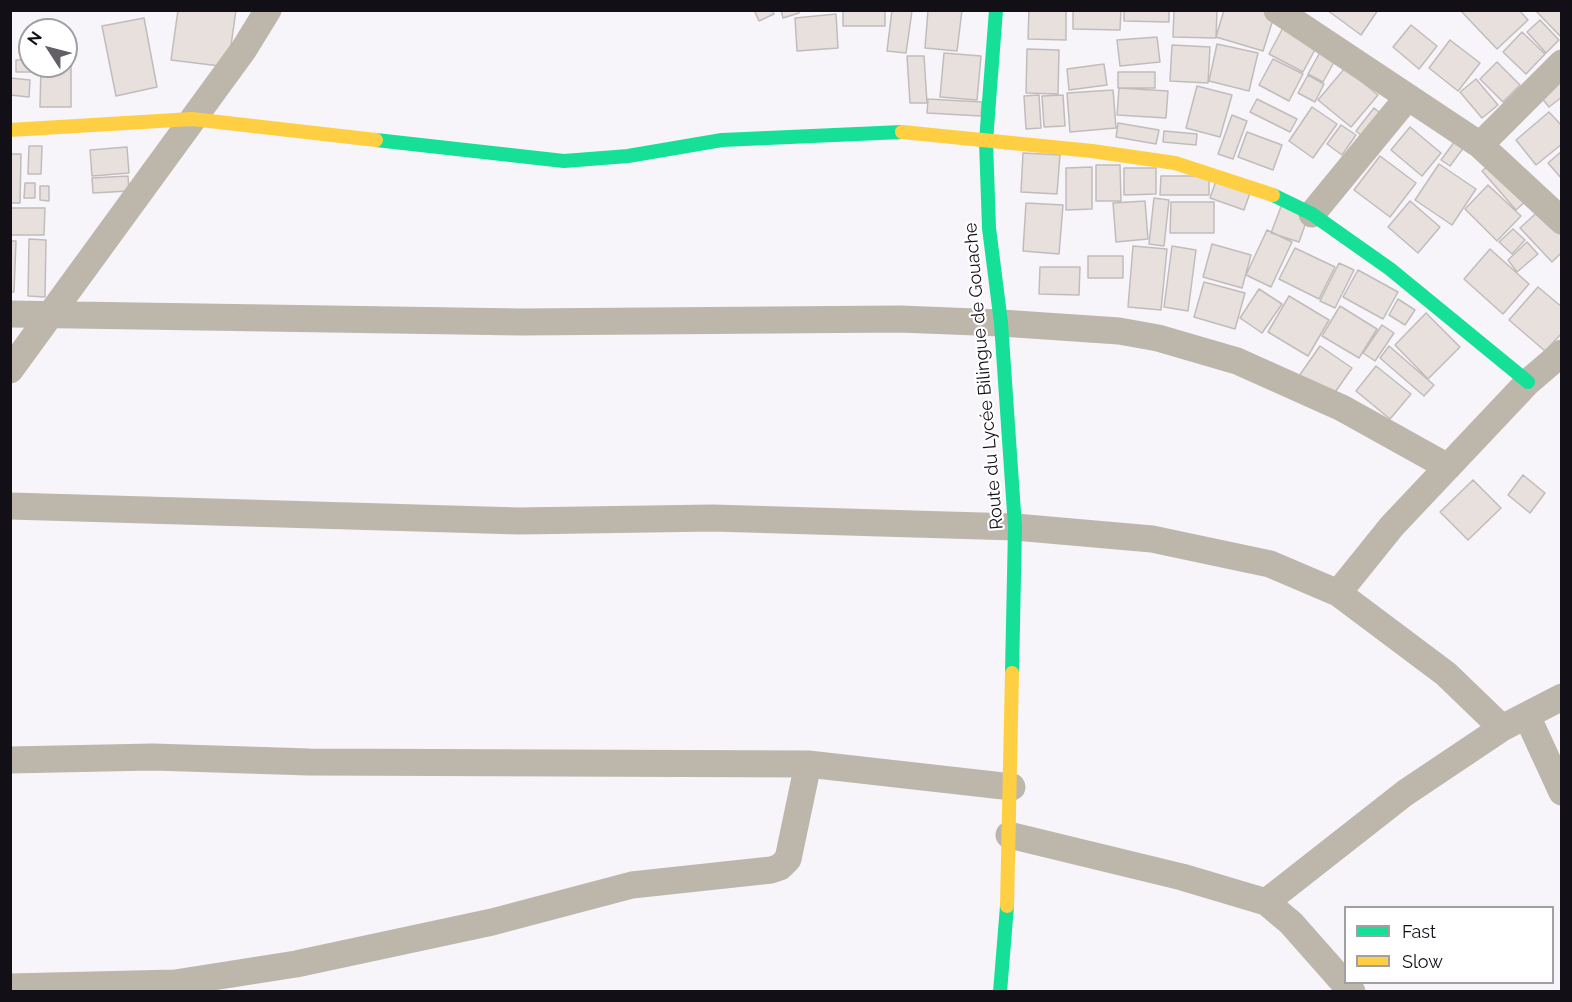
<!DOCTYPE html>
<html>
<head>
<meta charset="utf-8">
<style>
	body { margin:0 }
	#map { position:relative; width:1572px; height:1002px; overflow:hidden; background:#f7f4fa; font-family:Raleway,sans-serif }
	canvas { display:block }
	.frame { position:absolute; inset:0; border:12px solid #120f16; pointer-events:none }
	.legend { position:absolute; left:1344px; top:906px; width:210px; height:78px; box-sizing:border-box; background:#fff; border:2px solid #a09fa2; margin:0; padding:8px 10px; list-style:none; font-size:18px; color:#120f16 }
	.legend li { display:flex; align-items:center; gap:12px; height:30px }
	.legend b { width:30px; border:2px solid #a09fa2 }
	.north { position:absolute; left:18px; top:18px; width:60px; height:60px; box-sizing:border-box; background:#fff; border:2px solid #a09fa2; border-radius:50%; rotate:306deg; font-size:16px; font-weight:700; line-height:24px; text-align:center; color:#120f16 }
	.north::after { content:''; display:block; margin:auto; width:21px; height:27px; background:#625f66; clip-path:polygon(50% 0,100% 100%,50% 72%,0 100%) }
</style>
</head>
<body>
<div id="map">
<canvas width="1572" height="1002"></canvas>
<div class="frame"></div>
<ul class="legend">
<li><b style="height:8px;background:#16e098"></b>Fast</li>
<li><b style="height:8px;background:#ffcf43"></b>Slow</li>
</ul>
<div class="north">N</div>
</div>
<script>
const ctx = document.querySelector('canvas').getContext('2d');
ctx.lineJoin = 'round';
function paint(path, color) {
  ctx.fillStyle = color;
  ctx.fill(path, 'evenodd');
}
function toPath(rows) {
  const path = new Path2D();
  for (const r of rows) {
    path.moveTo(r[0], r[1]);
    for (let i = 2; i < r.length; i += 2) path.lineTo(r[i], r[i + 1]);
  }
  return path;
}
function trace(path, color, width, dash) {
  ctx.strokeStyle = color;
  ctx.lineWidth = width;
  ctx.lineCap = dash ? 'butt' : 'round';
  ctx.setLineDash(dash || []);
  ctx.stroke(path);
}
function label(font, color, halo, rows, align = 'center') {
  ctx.font = font + ' Raleway,sans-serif';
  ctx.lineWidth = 4.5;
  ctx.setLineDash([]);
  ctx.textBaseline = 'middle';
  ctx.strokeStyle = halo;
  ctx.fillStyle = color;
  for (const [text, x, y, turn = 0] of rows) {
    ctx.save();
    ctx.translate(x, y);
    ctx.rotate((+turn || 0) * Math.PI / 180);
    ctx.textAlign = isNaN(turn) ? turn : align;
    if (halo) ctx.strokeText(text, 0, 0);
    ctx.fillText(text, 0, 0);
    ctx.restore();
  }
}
const building = toPath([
	[178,10,236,10,228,67,171,60,178,10],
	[754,10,772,10,774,14,759,21,754,10],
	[781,10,798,10,799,13,783,18,781,10],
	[843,10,885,10,885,26,843,26,843,10],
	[892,10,912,11,906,53,887,51,892,10],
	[928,10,962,10,957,51,925,48,928,10],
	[1029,10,1066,10,1066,40,1028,39,1029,10],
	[1073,10,1121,10,1120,30,1073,29,1073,10],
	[1124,10,1169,10,1169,22,1124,21,1124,10],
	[1174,10,1217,10,1216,38,1173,37,1174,10],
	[1224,10,1276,10,1263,51,1216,37,1224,10],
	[1327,10,1378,10,1361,35,1327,10],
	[1460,10,1519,10,1528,20,1497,49,1460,10],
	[1535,10,1562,10,1562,38,1535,10],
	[836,14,838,48,797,51,795,18,836,14],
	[144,18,157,87,116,96,102,26,144,18],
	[1540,20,1559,40,1546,53,1527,32,1540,20],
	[1285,24,1319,42,1303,72,1269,54,1285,24],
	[1411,25,1437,46,1419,69,1393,47,1411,25],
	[1522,32,1545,54,1526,74,1503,52,1522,32],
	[1157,37,1160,62,1120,66,1117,40,1157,37],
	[1450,40,1480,63,1458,91,1429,68,1450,40],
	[1217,44,1258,53,1249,91,1209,81,1217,44],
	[1172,45,1210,47,1208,83,1170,81,1172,45],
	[1324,45,1339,53,1323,82,1308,74,1324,45],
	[1027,49,1059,50,1058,94,1026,93,1027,49],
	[944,53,981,56,977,100,940,97,944,53],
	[907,56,924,56,927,103,910,103,907,56],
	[1273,59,1303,74,1289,101,1259,85,1273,59],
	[16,60,30,60,33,72,16,72,16,60],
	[1497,62,1520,85,1503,102,1480,79,1497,62],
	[1104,64,1107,85,1069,90,1067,69,1104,64],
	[71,65,71,107,40,107,41,66,71,65],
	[1345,68,1378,95,1351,127,1318,100,1345,68],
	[1118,72,1155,72,1155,88,1118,88,1118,72],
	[1308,75,1324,84,1315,102,1298,93,1308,75],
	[10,78,30,80,29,97,10,95,10,78],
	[1562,78,1562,97,1549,107,1540,96,1562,78],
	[1476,79,1498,105,1482,118,1460,92,1476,79],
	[1197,86,1232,95,1220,137,1186,128,1197,86],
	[1119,88,1168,91,1166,118,1117,115,1119,88],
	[1113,90,1116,128,1070,132,1067,93,1113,90],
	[1039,95,1041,128,1026,129,1024,96,1039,95],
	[1063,95,1065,126,1044,127,1042,96,1063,95],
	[928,99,982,102,981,116,927,113,928,99],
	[1257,99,1297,119,1290,132,1250,112,1257,99],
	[1312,107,1337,124,1313,158,1289,141,1312,107],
	[1374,108,1385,117,1367,140,1356,131,1374,108],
	[1549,112,1562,126,1562,144,1536,165,1516,140,1549,112],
	[1232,115,1247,121,1233,159,1218,154,1232,115],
	[1118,123,1159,130,1156,144,1116,137,1118,123],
	[1341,125,1356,135,1342,155,1327,144,1341,125],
	[1410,127,1441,153,1422,176,1391,150,1410,127],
	[1164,131,1197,134,1196,145,1163,142,1164,131],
	[1247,132,1282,145,1273,170,1238,157,1247,132],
	[1455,141,1464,147,1450,166,1441,160,1455,141],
	[29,146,42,146,41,174,28,174,29,146],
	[127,147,129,173,92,176,90,150,127,147],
	[1562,151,1562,179,1548,163,1562,151],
	[1023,153,1060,155,1057,194,1021,192,1023,153],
	[10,154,21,154,20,203,10,203,10,154],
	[1380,156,1416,183,1390,217,1354,190,1380,156],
	[1496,159,1529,198,1516,210,1482,171,1496,159],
	[1439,164,1476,189,1452,225,1415,200,1439,164],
	[1096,165,1120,165,1121,201,1096,201,1096,165],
	[1092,167,1092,209,1066,210,1066,168,1092,167],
	[1124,168,1156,168,1156,194,1124,195,1124,168],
	[128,176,129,191,93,193,92,178,128,176],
	[1161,176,1209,176,1209,195,1160,195,1161,176],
	[1217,178,1251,190,1244,210,1210,198,1217,178],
	[25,183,35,183,35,198,24,198,25,183],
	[1488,185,1521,216,1497,241,1465,209,1488,185],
	[40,186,49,186,49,201,40,200,40,186],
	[1154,198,1169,200,1164,246,1149,244,1154,198],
	[1145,201,1148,239,1116,242,1113,203,1145,201],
	[1410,201,1440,227,1418,253,1388,227,1410,201],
	[1171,202,1214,202,1214,233,1170,233,1171,202],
	[1026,203,1063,205,1059,254,1023,251,1026,203],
	[1282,204,1309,214,1299,242,1271,233,1282,204],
	[1544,206,1562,225,1562,252,1552,262,1520,228,1544,206],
	[10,208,45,208,44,235,10,235,10,208],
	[1513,229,1525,240,1512,254,1499,242,1513,229],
	[1267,230,1292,242,1271,287,1246,275,1267,230],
	[29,239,46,240,45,297,28,296,29,239],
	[10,241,16,241,14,292,10,292,10,241],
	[1527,242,1538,254,1517,272,1508,260,1527,242],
	[1212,244,1251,255,1242,288,1203,277,1212,244],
	[1133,246,1167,249,1161,310,1128,307,1133,246],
	[1172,246,1196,250,1188,311,1164,307,1172,246],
	[1295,248,1335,267,1319,299,1279,279,1295,248],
	[1490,249,1529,284,1503,314,1464,279,1490,249],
	[1088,256,1123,256,1123,278,1088,278,1088,256],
	[1339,263,1354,270,1335,308,1320,301,1339,263],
	[1040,267,1080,267,1079,295,1039,294,1040,267],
	[1358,270,1398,292,1383,319,1343,297,1358,270],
	[1204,282,1245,293,1235,329,1194,317,1204,282],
	[1538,287,1562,307,1562,333,1545,351,1509,320,1538,287],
	[1259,289,1282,304,1262,333,1240,318,1259,289],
	[1289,296,1329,320,1308,356,1268,332,1289,296],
	[1398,299,1415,310,1405,325,1389,315,1398,299],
	[1340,306,1377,329,1359,358,1322,336,1340,306],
	[1426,313,1460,347,1428,379,1395,345,1426,313],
	[1382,325,1394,333,1375,361,1363,353,1382,325],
	[1320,346,1352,368,1331,398,1299,376,1320,346],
	[1389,346,1434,385,1424,396,1380,358,1389,346],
	[1376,366,1411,394,1390,419,1356,391,1376,366],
	[1523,475,1545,493,1530,513,1508,495,1523,475],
	[1473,480,1501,508,1468,540,1440,512,1473,480]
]);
paint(building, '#e7e0dd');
trace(building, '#c1bcbc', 1.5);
trace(toPath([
	[1277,10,1480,145,1562,221],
	[1480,145,1562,63],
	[1312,214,1408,97],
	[10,314,521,322,900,319,1001,323,1119,331,1158,338,1237,361,1342,408,1448,467],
	[10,370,244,49,268,10],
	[10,506,519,521,713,518,1015,527,1152,539,1270,564,1338,593,1446,674,1502,728],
	[1338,593,1392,526,1528,382,1562,353],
	[1527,716,1562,792],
	[10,760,153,757,309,762,808,764,1012,787],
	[1009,835,1182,877,1266,902,1291,923,1352,992],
	[1266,902,1405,793,1502,728,1562,697],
	[10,987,175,983,296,964,492,922,632,885,771,870,780,867,788,859,808,764]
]), '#bcb6ab', 27);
trace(toPath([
	[996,10,986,141,989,228,1001,323,1015,527,1012,673],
	[376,140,564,161,628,156,722,140,902,132],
	[1273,195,1312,214,1390,269,1528,382],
	[1000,992,1007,906]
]), '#16e098', 14);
trace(toPath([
	[10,130,192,119,376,140],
	[902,132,1092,151,1175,163,1273,195],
	[1007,906,1012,673]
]), '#ffcf43', 14);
label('18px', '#120f16', '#fff', [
	["Route du Lycée Bilingue de Gouache",984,376,-95]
]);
</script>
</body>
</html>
